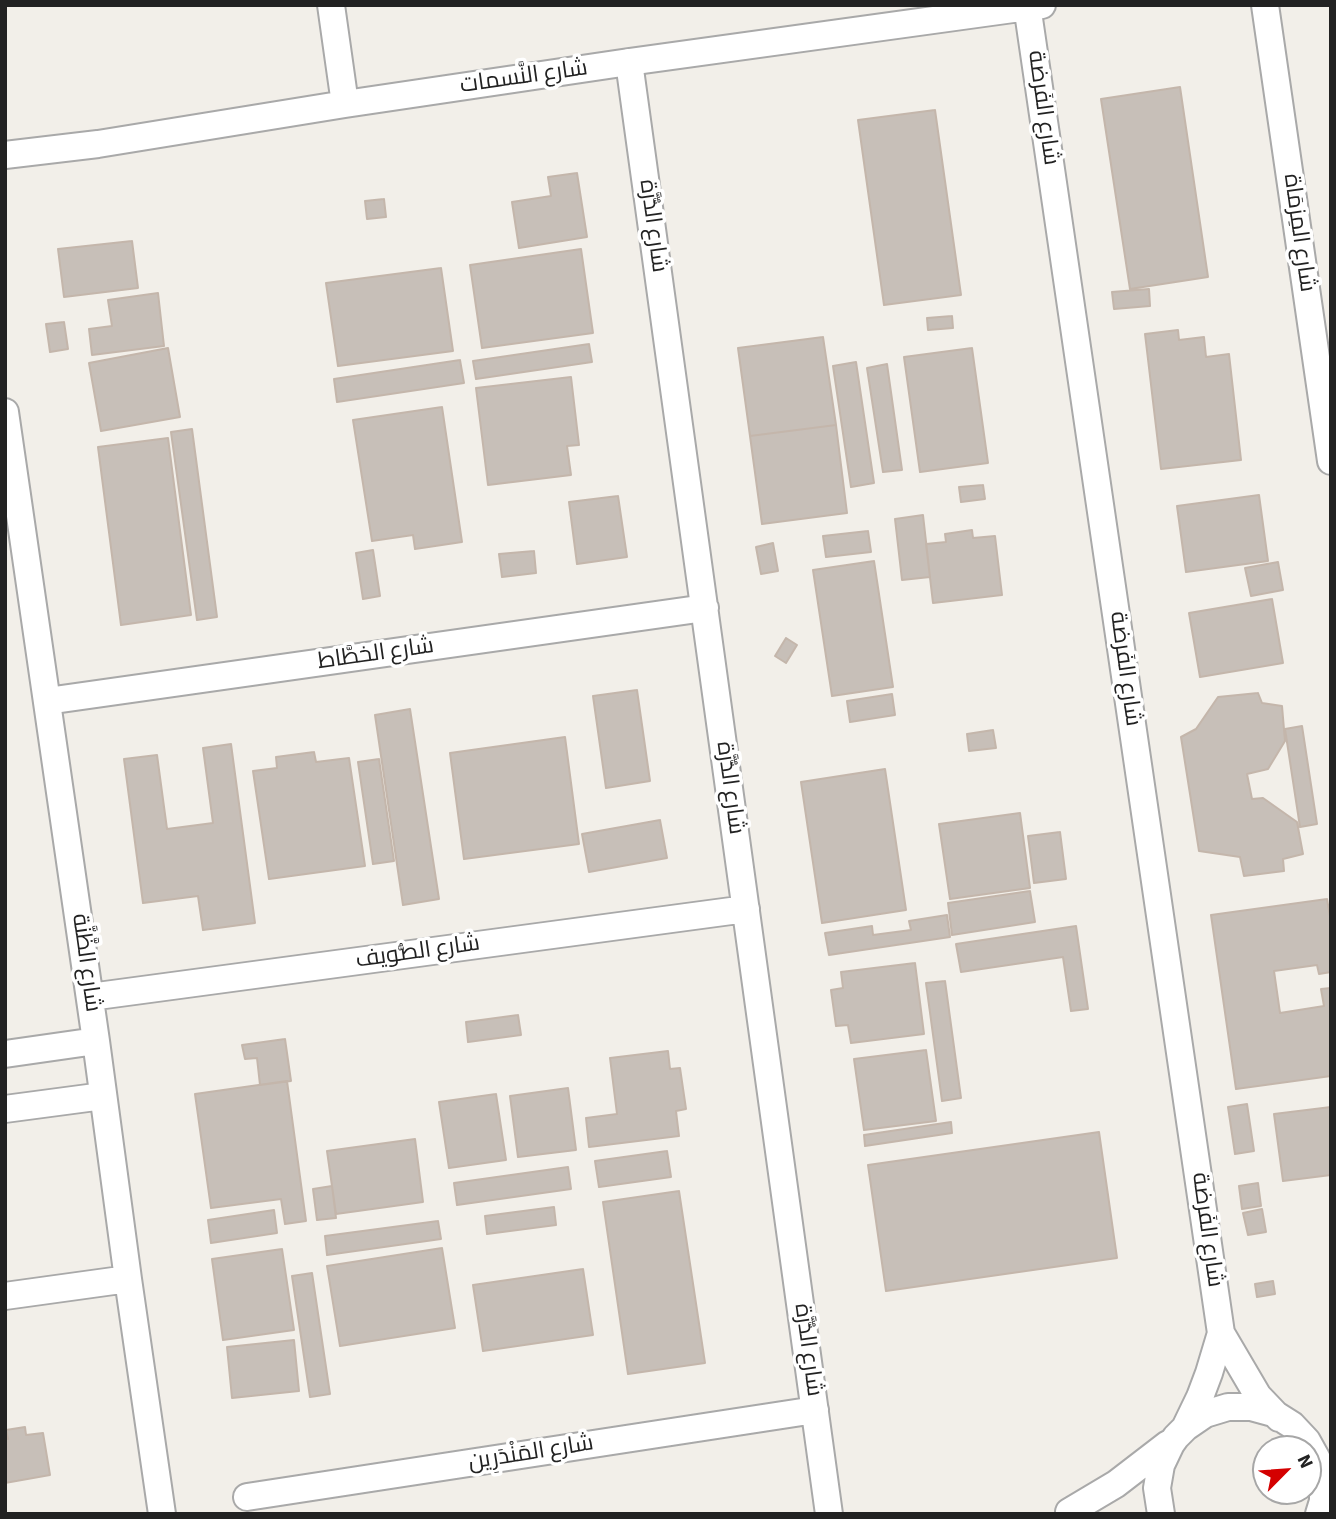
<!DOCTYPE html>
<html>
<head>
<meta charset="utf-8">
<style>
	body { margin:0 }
	#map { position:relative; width:1336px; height:1519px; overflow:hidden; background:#f2efe9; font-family:"Source Sans 3",sans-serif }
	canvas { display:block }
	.frame { position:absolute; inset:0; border:7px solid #222; pointer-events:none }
	.north { position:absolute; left:1252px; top:1435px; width:70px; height:70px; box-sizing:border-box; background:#fff; border:2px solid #a7a7a7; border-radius:50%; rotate:65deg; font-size:19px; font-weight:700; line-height:28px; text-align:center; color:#222 }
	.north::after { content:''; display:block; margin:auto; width:24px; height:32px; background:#d40000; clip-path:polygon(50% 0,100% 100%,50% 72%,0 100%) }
</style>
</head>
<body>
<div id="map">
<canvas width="1336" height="1519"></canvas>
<div class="frame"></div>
<div class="north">N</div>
</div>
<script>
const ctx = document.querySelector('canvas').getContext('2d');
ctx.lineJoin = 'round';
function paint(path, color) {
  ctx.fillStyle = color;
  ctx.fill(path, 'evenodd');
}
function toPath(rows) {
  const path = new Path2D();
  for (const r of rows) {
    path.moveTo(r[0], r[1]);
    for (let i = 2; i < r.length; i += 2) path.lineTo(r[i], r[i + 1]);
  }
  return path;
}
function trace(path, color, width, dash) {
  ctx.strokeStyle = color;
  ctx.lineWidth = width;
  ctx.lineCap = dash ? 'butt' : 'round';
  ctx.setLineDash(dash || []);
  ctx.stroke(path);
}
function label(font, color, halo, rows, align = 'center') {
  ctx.font = font + ' "Source Sans 3",Cairo,sans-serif';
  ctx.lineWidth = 7;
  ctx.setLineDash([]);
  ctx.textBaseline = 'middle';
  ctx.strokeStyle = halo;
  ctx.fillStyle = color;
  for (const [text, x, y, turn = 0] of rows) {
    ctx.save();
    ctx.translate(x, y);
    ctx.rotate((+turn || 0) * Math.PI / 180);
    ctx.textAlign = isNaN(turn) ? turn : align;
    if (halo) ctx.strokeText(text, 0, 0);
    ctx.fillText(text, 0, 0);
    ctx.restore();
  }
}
const building = toPath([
	[1180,87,1208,277,1130,289,1101,99,1180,87],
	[935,110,961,295,884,305,858,120,935,110],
	[577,173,587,237,519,248,512,202,551,196,548,177,577,173],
	[384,199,386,217,367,219,365,201,384,199],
	[132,241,138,288,64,297,58,249,132,241],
	[581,249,593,333,482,348,470,265,581,249],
	[441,268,453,351,338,366,326,283,441,268],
	[1149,289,1150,306,1114,309,1112,292,1149,289],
	[158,293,164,346,92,355,89,329,112,326,108,300,158,293],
	[952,316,953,328,928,330,927,318,952,316],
	[64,322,68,349,50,352,46,324,64,322],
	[1178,330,1179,340,1204,337,1206,357,1229,354,1241,460,1161,469,1145,334,1178,330],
	[823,337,836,425,750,436,738,348,823,337],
	[589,344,592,362,476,379,473,361,589,344],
	[168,348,180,417,101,431,89,363,168,348],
	[972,348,988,463,920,472,904,357,972,348],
	[460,360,464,383,337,402,334,379,460,360],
	[856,362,874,483,851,487,833,366,856,362],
	[887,364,902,470,883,472,867,368,887,364],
	[571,377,579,445,567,446,571,475,488,485,476,388,571,377],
	[442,407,462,542,415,549,413,535,372,541,353,420,442,407],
	[836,425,847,513,762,524,750,436,836,425],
	[192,429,217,617,197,620,171,432,192,429],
	[168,438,191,615,121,625,98,447,168,438],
	[983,485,985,499,961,502,959,487,983,485],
	[1259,495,1268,561,1186,572,1177,506,1259,495],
	[618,496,627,557,577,564,569,502,618,496],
	[923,515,930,577,902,580,895,519,923,515],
	[972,530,973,538,995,536,1002,595,933,603,926,544,946,542,945,534,972,530],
	[868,531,871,552,826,557,823,536,868,531],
	[773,543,778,571,761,574,756,547,773,543],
	[373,550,380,596,363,599,356,553,373,550],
	[534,551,536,573,502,577,499,554,534,551],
	[874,561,893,687,832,696,813,570,874,561],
	[1278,562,1283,590,1251,596,1245,568,1278,562],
	[1272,599,1283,663,1200,677,1189,613,1272,599],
	[786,638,797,645,786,663,775,656,786,638],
	[637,690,650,781,606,788,593,696,637,690],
	[1258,693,1262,703,1282,706,1285,741,1268,769,1247,774,1252,799,1263,798,1297,822,1303,854,1283,859,1284,871,1244,876,1240,857,1199,851,1181,737,1196,729,1218,697,1258,693],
	[892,694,895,715,850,722,847,701,892,694],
	[410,709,439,899,403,905,375,715,410,709],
	[1302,726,1317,824,1300,827,1285,729,1302,726],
	[993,730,996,748,969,751,967,734,993,730],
	[565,737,579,844,464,859,450,753,565,737],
	[231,744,255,923,203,930,198,896,143,903,124,759,157,755,167,829,213,823,203,748,231,744],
	[314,752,316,762,349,758,365,866,269,879,253,771,277,768,276,757,314,752],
	[379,759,394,861,373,864,358,762,379,759],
	[885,769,906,910,822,923,801,782,885,769],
	[1020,813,1030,888,950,899,939,824,1020,813],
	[660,820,667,858,589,872,582,834,660,820],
	[1060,832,1066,879,1034,883,1028,836,1060,832],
	[1030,891,1035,922,952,935,948,903,1030,891],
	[1327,899,1331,922,1331,972,1319,974,1317,965,1274,971,1280,1013,1324,1006,1321,989,1331,988,1331,1076,1236,1089,1211,915,1327,899],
	[947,915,950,937,829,955,825,933,872,926,873,935,911,930,909,921,947,915],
	[1076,926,1088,1009,1071,1011,1063,957,961,972,956,944,1076,926],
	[915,963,924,1034,851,1043,848,1025,836,1026,831,990,843,988,841,972,915,963],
	[945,981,961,1098,942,1101,926,983,945,981],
	[518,1015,521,1035,468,1042,466,1022,518,1015],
	[285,1039,291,1081,260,1085,257,1058,245,1059,242,1045,285,1039],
	[926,1050,936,1121,864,1130,854,1059,926,1050],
	[668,1051,670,1069,680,1068,686,1109,676,1111,679,1136,589,1147,586,1118,617,1114,610,1058,668,1051],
	[287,1081,306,1221,285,1224,281,1199,211,1208,195,1094,287,1081],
	[568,1088,576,1150,518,1157,510,1096,568,1088],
	[496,1094,506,1160,449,1168,439,1102,496,1094],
	[1247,1104,1254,1151,1235,1154,1228,1107,1247,1104],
	[1331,1107,1331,1175,1283,1181,1274,1114,1331,1107],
	[951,1122,952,1133,865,1146,864,1135,951,1122],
	[1099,1132,1117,1258,886,1291,868,1165,1099,1132],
	[415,1139,423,1202,336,1214,327,1151,415,1139],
	[667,1151,671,1177,599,1187,595,1161,667,1151],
	[568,1167,571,1189,457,1205,454,1183,568,1167],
	[1258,1183,1261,1206,1242,1209,1239,1186,1258,1183],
	[332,1186,336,1218,317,1220,313,1189,332,1186],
	[679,1191,705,1363,628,1374,603,1202,679,1191],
	[554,1207,556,1225,487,1234,485,1216,554,1207],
	[1262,1209,1266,1232,1248,1235,1243,1213,1262,1209],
	[274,1210,277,1233,211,1243,208,1220,274,1210],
	[438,1221,441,1239,327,1255,325,1236,438,1221],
	[442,1248,455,1328,340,1346,327,1266,442,1248],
	[282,1249,294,1330,223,1340,212,1259,282,1249],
	[583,1269,593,1335,483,1351,473,1285,583,1269],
	[312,1273,330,1394,310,1397,292,1276,312,1273],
	[1273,1281,1275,1294,1257,1297,1255,1284,1273,1281],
	[294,1340,299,1391,232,1398,227,1347,294,1340],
	[25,1427,26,1435,43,1433,50,1475,5,1483,5,1439,8,1439,6,1430,25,1427]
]);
paint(building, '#c7bfb8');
trace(building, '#c4b6ab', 2);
const street = toPath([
	[331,5,345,104],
	[1027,5,1221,1333,1258,1396,1279,1418],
	[1265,5,1331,461],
	[629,62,829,1514],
	[5,155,98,144,345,104,629,62,1042,5],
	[5,412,96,1041,128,1279,162,1514],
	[47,701,705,608],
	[90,997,746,909],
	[5,1054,96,1041],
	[5,1109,103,1096],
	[5,1296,128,1279],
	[1186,1426,1200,1397,1209,1373,1221,1333],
	[247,1497,815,1410],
	[1069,1512,1116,1484,1168,1444],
	[1161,1514,1157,1488,1161,1465,1171,1444,1176,1437,1186,1427,1205,1414,1228,1407,1251,1407,1273,1413,1292,1425,1307,1441,1317,1459,1323,1479,1323,1501,1319,1514]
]);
trace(street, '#a9a9a9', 30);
trace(street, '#fff', 26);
label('23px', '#222', '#fff', [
	["شارع النَّسمات",524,78,-8],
	["شارع الفَرضة",1042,108,82],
	["شارع الدُّرَّة",652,226,82],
	["شارع المِزمَاة",1298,233,82],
	["شارع الخطَّاط",376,655,-8],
	["شارع الفَرضة",1124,669,82],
	["شارع الدُّرَّة",729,788,82],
	["شارع الصُّويف",418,953,-8],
	["شارع الظَّنَّة",85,963,82],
	["شارع الفَرضة",1206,1230,82],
	["شارع الدُّرَّة",807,1350,82],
	["شارع المَنْدَرِين",531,1454,-9]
]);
</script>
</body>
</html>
